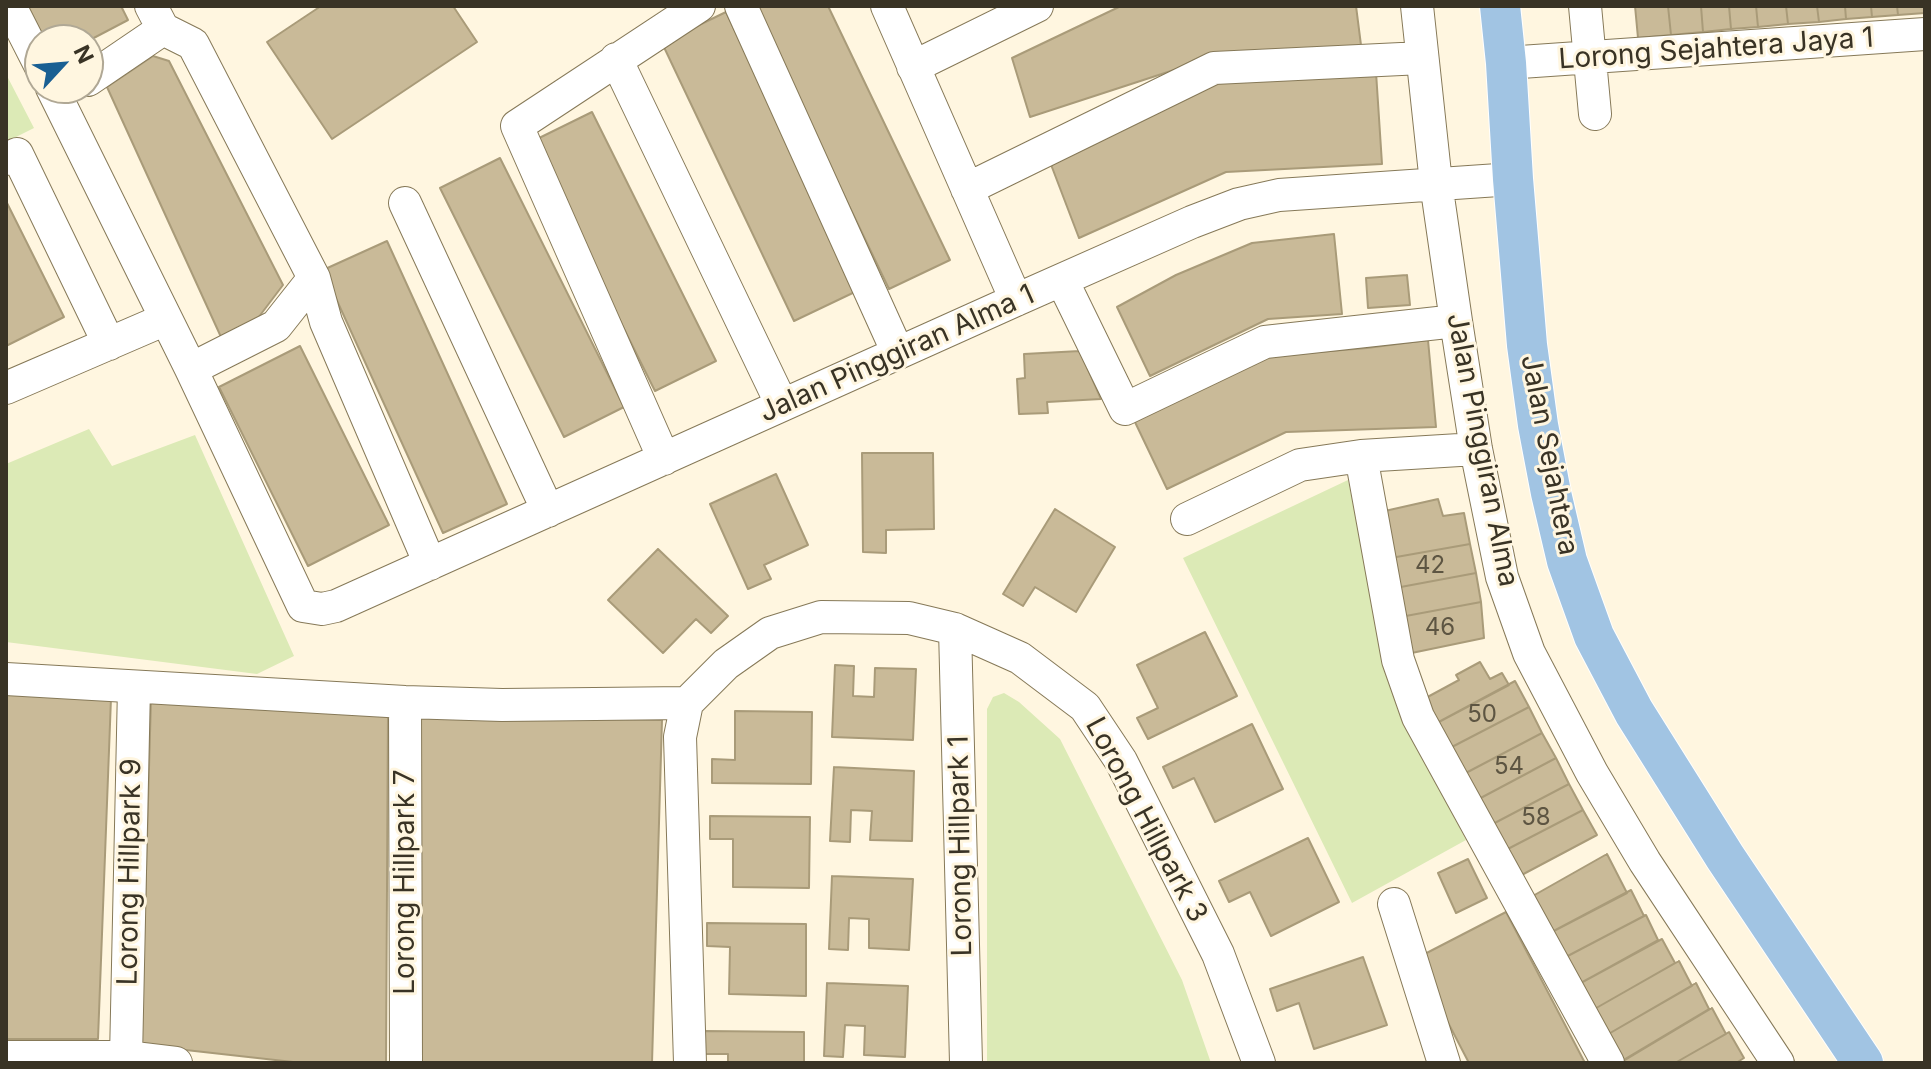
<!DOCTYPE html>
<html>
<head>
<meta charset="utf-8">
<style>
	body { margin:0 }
	#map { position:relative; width:1931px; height:1069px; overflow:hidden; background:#fff6e0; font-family:Inter,sans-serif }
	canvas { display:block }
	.frame { position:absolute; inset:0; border:8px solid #393325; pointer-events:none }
	.north { position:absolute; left:24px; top:24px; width:80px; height:80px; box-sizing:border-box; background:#fff6e0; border:2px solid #b0a895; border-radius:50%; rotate:64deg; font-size:22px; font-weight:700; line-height:32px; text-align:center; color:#393325 }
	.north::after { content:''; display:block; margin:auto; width:28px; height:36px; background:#195f93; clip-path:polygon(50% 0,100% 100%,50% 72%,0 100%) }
</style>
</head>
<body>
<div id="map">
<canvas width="1931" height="1069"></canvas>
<div class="frame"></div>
<div class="north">N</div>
</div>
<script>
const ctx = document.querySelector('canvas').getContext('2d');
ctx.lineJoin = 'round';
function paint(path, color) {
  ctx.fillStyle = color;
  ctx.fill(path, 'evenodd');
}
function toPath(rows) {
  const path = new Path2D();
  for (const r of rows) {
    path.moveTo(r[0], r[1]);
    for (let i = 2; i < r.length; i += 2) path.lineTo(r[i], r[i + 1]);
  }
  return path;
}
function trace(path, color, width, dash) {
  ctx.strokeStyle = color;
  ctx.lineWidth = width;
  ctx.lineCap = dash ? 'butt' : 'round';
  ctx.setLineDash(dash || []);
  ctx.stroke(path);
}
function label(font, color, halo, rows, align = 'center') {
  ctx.font = font + ' Inter,sans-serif';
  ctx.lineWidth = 6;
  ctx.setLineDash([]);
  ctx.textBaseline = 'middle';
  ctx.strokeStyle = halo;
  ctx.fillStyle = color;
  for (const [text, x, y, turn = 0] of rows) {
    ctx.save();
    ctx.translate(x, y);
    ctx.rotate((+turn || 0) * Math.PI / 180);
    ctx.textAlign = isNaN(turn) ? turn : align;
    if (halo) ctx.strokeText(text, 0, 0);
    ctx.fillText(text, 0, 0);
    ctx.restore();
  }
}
paint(toPath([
	[6,74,34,128,6,142],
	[89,429,112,466,195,435,294,656,257,674,6,642,6,464],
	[1348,480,1397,708,1466,840,1352,903,1183,558],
	[1004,693,1019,702,1060,739,1182,980,1211,1063,987,1063,987,709,993,697]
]), '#dceab6');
const building = toPath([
	[24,6,121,6,128,20,88,41,42,40,24,6],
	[321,6,453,6,477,42,332,139,267,42,321,6],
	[753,6,828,6,950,260,889,289,753,6],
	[1121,6,1356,6,1362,53,1220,55,1030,117,1012,58,1121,6],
	[1635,6,1668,6,1671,35,1638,38,1635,6],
	[1668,6,1701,6,1703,32,1671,35,1668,6],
	[1701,6,1729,6,1731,29,1703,32,1701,6],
	[1729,6,1756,6,1758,27,1731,29,1729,6],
	[1756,6,1786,6,1788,24,1758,27,1756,6],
	[1786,6,1817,6,1819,22,1788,24,1786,6],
	[1817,6,1845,6,1846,19,1819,22,1817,6],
	[1845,6,1871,6,1872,17,1846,19,1845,6],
	[1871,6,1897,6,1898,15,1872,17,1871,6],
	[1897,6,1925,6,1925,13,1898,15,1897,6],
	[726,12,859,290,794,321,662,43,726,12],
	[153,56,169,61,283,285,255,322,221,337,107,87,153,56],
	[1376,72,1382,164,1226,172,1079,238,1050,162,1210,82,1376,72],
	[592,112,716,361,655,391,531,142,592,112],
	[500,158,624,407,564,437,440,188,500,158],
	[6,201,64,317,6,346,6,201],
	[1334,234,1342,314,1268,319,1150,376,1117,307,1176,275,1252,243,1334,234],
	[387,241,507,504,443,533,323,270,387,241],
	[1407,275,1410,305,1368,308,1366,278,1407,275],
	[1428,340,1436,427,1286,432,1167,489,1134,420,1269,356,1367,348,1428,340],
	[300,346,389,525,308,566,219,387,300,346],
	[1080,351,1101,399,1047,402,1048,413,1019,414,1017,379,1025,378,1024,354,1080,351],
	[862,453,933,453,934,529,886,530,886,553,863,552,862,453],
	[776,474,808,545,764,565,771,579,748,589,710,504,776,474],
	[1438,499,1443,516,1464,513,1470,544,1385,559,1376,513,1438,499],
	[1055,509,1115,547,1076,612,1035,587,1023,606,1003,594,1055,509],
	[1470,544,1476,573,1390,589,1385,559,1470,544],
	[658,549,728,616,711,633,696,619,663,653,608,600,658,549],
	[1476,573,1481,602,1395,618,1390,589,1476,573],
	[1481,602,1484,638,1402,655,1395,618,1481,602],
	[1205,632,1237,696,1148,739,1137,718,1158,708,1137,665,1205,632],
	[1480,662,1490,679,1502,673,1509,685,1435,724,1422,700,1459,680,1456,675,1480,662],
	[835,665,854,666,853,696,874,697,875,668,916,669,913,740,832,737,835,665],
	[1515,681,1529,707,1448,749,1435,724,1515,681],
	[6,694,111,698,98,1039,6,1039,6,694],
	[151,699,388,712,386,1063,302,1063,141,1045,151,699],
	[1529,707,1542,733,1462,775,1448,749,1529,707],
	[735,711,812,712,811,784,712,783,712,759,735,760,735,711],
	[421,715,662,720,652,1063,419,1063,421,715],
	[1252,724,1283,789,1215,822,1194,778,1173,788,1163,767,1252,724],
	[1542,733,1556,758,1475,801,1462,775,1542,733],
	[1556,758,1569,784,1489,826,1475,801,1556,758],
	[834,767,914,771,912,841,870,840,872,811,851,810,850,842,830,841,834,767],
	[1569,784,1583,810,1502,852,1489,826,1569,784],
	[1583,810,1597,835,1516,878,1502,852,1583,810],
	[710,816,810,817,809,888,733,887,733,839,710,839,710,816],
	[1308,838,1339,902,1271,936,1250,892,1229,902,1219,881,1308,838],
	[1607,854,1627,893,1548,934,1531,897,1607,854],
	[1468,859,1487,898,1456,913,1438,873,1468,859],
	[832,876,913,879,909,950,869,948,869,919,849,918,848,950,829,949,832,876],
	[1631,890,1644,916,1562,959,1548,934,1631,890],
	[1506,912,1585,1063,1469,1063,1415,959,1506,912],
	[1646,915,1658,940,1577,985,1562,959,1646,915],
	[707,923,806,924,806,996,729,994,730,947,707,946,707,923],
	[1662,939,1675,963,1591,1011,1577,985,1662,939],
	[1363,957,1387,1025,1314,1049,1299,1003,1277,1011,1270,989,1363,957],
	[1679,961,1692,986,1605,1036,1591,1011,1679,961],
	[827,983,908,986,905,1057,864,1055,865,1026,845,1025,843,1057,824,1056,827,983],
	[1696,983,1709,1009,1620,1062,1605,1036,1696,983],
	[1712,1008,1726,1034,1675,1063,1620,1063,1712,1008],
	[705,1031,804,1032,804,1063,728,1063,728,1054,705,1054,705,1031],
	[1729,1032,1744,1058,1736,1063,1675,1063,1729,1032]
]);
paint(building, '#c9ba98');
trace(building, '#a99b79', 2);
const minor = toPath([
	[10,6,40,65],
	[741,6,898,353],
	[887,6,1016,300],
	[1417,6,1436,183,1456,321,1476,449,1502,577,1529,653,1592,773,1645,862,1778,1063],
	[1585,6,1595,114],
	[163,29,193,44,314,278,326,322,430,564],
	[616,59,782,405],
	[1506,63,1925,34],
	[913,67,1037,6],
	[88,80,163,29,151,6],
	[52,88,191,369,303,606,322,609,336,606,1016,300,1192,222,1239,204,1279,195,1513,179],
	[6,159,17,154,109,344],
	[967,189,1214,68,1422,58],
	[405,203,548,511],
	[1062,280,1125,409,1265,342,1456,321],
	[191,369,276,326,314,278],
	[6,388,166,319],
	[1361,456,1398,660,1418,717,1608,1063],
	[664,459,517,126,699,6],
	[1187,519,1300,465,1361,456,1476,449],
	[955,629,966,1063],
	[6,679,405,702,502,705,687,703],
	[405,702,406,1063],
	[1394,904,1444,1063],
	[6,1057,126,1057,176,1063],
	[126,1057,134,687],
	[690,1063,680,737,687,703,726,664,770,633,821,617,909,618,955,629,1020,658,1085,707,1121,761,1218,954,1259,1063]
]);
const major = toPath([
	[1500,6,1506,63,1513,179,1527,345,1538,425,1551,493,1567,561,1594,636,1634,712,1725,857,1863,1063]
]);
trace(minor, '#867958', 34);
trace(major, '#fff', 42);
trace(minor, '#fff', 32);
trace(major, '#a1c4e3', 40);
label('24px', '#5d5542', null, [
	["42",1430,566],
	["46",1440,628],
	["50",1482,715],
	["54",1509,767],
	["58",1536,818]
]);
label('28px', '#393325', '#fff6e0', [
	["Lorong Sejahtera Jaya 1",1716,49,-4],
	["Jalan Pinggiran Alma 1",897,354,-24],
	["Jalan Pinggiran Alma",1482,450,79],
	["Jalan Sejahtera",1549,455,79],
	["Lorong Hillpark 3",1146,820,62],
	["Lorong Hillpark 1",961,846,-91],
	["Lorong Hillpark 9",130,872,-89],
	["Lorong Hillpark 7",406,882,-90]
]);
</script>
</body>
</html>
